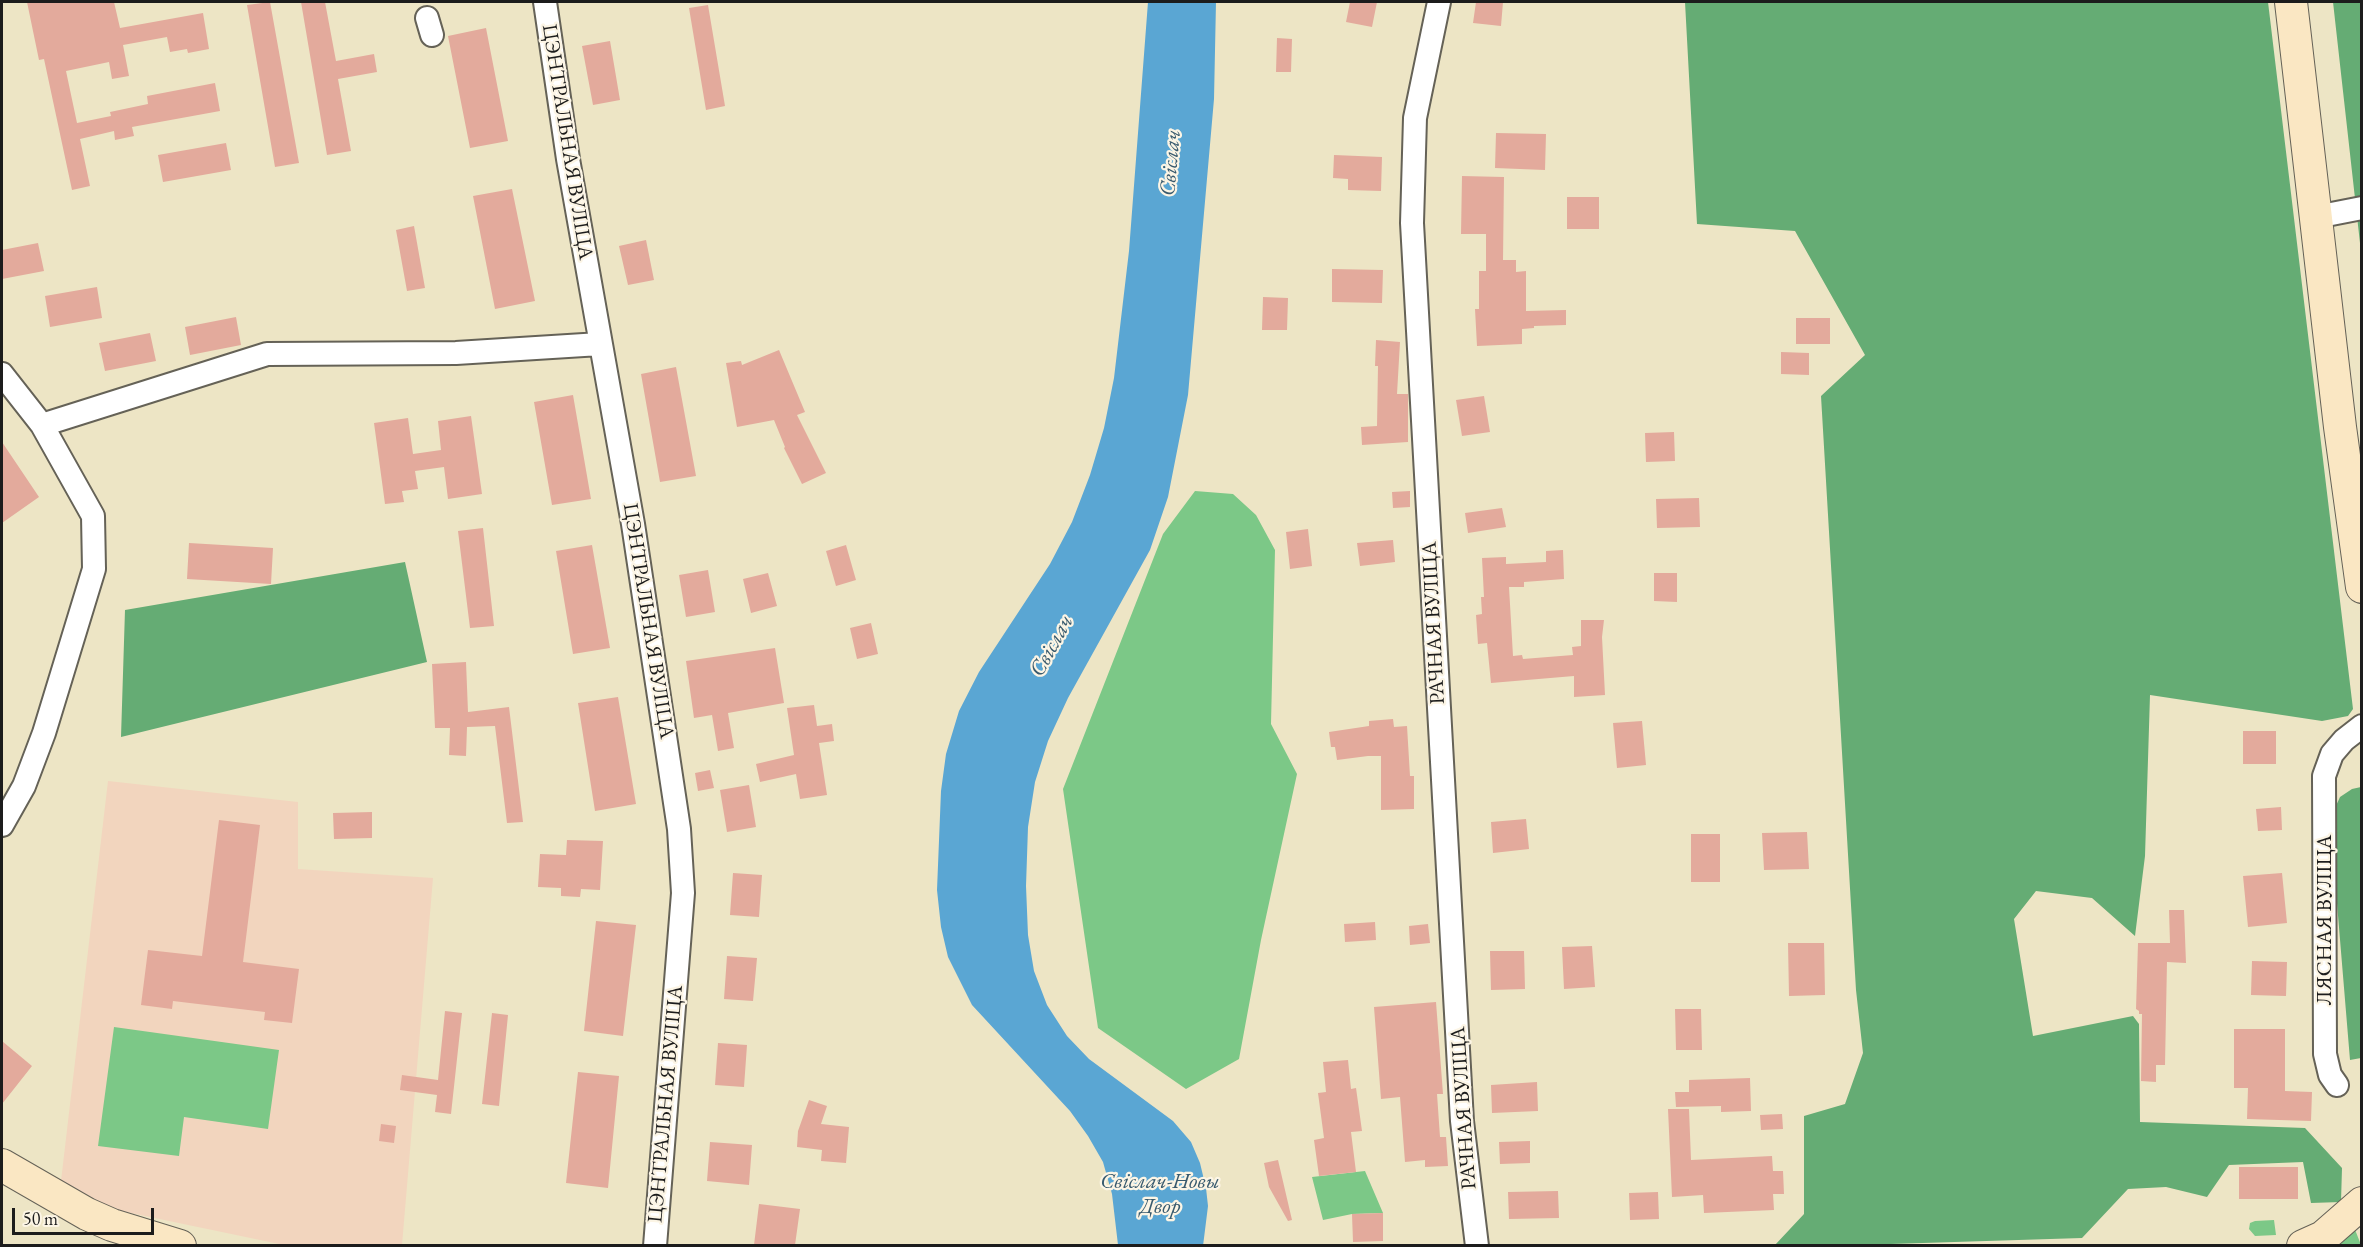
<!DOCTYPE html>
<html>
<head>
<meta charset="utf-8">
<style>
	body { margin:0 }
	#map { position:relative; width:2363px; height:1247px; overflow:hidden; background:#ede5c5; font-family:"EB Garamond",serif }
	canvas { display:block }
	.frame { position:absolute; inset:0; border:3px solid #1c1c1c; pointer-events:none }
	.scale { position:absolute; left:12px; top:1208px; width:142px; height:27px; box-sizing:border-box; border:3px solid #1c1c1c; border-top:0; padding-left:8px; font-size:18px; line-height:21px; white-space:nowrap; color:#1c1c1c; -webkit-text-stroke:4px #fcf5e5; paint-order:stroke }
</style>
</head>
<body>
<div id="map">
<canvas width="2363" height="1247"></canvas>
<div class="frame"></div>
<div class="scale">50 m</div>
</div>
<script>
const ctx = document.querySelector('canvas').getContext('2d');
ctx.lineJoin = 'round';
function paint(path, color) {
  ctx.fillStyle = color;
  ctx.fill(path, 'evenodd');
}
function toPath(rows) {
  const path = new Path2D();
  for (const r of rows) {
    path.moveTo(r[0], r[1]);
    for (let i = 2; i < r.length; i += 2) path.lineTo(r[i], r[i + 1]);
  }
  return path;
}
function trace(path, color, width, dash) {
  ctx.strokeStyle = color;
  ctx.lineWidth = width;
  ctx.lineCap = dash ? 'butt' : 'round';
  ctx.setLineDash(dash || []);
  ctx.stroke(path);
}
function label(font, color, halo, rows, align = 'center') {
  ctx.font = font + ' "EB Garamond",serif';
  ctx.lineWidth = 4.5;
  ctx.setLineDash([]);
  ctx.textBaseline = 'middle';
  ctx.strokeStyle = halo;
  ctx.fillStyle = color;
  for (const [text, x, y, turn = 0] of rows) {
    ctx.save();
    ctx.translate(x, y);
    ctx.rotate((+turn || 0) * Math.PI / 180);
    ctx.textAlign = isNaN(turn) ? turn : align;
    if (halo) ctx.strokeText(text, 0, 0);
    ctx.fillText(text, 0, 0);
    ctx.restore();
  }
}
paint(toPath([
	[108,781,298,802,298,869,433,878,402,1245,284,1245,59,1198]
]), '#f2d5be');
paint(toPath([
	[1195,491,1233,494,1256,515,1275,550,1271,724,1297,774,1261,940,1239,1059,1186,1089,1098,1028,1063,789,1163,534],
	[114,1027,279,1050,268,1129,184,1117,179,1156,98,1146],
	[1365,1171,1383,1213,1352,1214,1323,1220,1312,1177],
	[2274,1220,2276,1235,2255,1236,2249,1229,2250,1223,2255,1221],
	[2354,1227,2361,1245,2331,1246]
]), '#7cc887');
paint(toPath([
	[1685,2,2268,2,2353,709,2348,716,2322,721,2150,695,2145,856,2135,936,2092,898,2036,891,2014,919,2033,1036,2133,1016,2139,1024,2140,1122,2305,1128,2342,1168,2341,1202,2311,1203,2303,1162,2229,1165,2207,1197,2166,1187,2128,1189,2082,1238,1859,1245,1775,1245,1804,1214,1804,1116,1845,1104,1863,1053,1856,990,1821,396,1865,355,1795,231,1697,224],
	[2333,2,2361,2,2361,252],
	[405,562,427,662,121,737,125,610],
	[2361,787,2361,1058,2350,1060,2330,819,2340,797,2352,789]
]), '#65ac74');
paint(toPath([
	[1148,2,1216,2,1214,99,1188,395,1168,497,1150,550,1068,698,1048,741,1035,782,1028,827,1026,886,1028,935,1034,971,1047,1005,1067,1036,1089,1059,1173,1121,1191,1142,1200,1163,1206,1188,1208,1206,1203,1246,1118,1245,1112,1194,1103,1162,1088,1136,1070,1111,972,1005,948,957,941,927,937,890,941,791,946,754,959,711,979,672,1050,564,1072,522,1090,475,1104,428,1114,378,1129,251]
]), '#5aa6d3');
paint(toPath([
	[27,2,114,2,120,28,203,13,209,49,188,53,187,49,170,52,167,37,123,45,129,76,112,79,109,62,66,71,77,123,111,116,110,112,148,104,147,96,215,83,220,111,132,127,134,136,115,140,114,131,80,139,90,186,72,190,44,59,39,60],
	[270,2,299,163,275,167,247,5],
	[301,2,325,2,336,61,374,54,377,72,338,79,351,151,327,155],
	[1350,2,1377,2,1372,27,1346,22],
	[1476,2,1503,2,1501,26,1473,23],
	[708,5,725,106,706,110,689,8],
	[486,28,508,141,470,148,448,36],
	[1277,38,1292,39,1291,72,1276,72],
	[610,41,620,100,593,105,582,46],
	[1496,133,1546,134,1545,170,1495,168],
	[226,143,231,170,163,182,158,155],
	[1334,155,1382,157,1381,191,1348,190,1348,179,1333,178],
	[1462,176,1504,177,1503,260,1516,260,1516,272,1526,271,1526,311,1566,310,1566,325,1534,326,1534,328,1522,329,1522,344,1477,346,1475,309,1479,309,1479,271,1486,271,1486,234,1461,234],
	[512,189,535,301,495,309,473,196],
	[1567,197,1599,197,1599,229,1567,229],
	[414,226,425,288,407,291,396,230],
	[646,240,654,280,628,285,619,246],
	[38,243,44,271,2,279,2,250],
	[1332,269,1383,270,1382,303,1332,302],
	[97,287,102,318,50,327,45,296],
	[1263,297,1288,298,1287,330,1262,330],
	[236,317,241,345,190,355,185,327],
	[1796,318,1830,318,1830,344,1796,344],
	[150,333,156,361,105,371,99,343],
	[1376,340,1400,342,1397,394,1408,394,1408,442,1362,445,1361,427,1377,426,1378,366,1375,366],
	[779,350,805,412,797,415,826,473,802,484,784,448,785,447,774,420,737,427,726,363,741,361,742,365],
	[1781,352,1809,353,1809,375,1781,374],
	[676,367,696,476,660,482,641,374],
	[573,395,591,499,552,505,534,402],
	[1484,396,1490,432,1462,436,1456,400],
	[471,416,482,494,448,499,444,467,415,471,418,489,402,491,404,502,385,504,374,423,408,418,413,454,441,450,438,421],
	[1674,432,1675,461,1646,462,1645,433],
	[2,442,39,497,2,523],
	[1410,491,1410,507,1393,508,1392,492],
	[1699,498,1700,527,1657,528,1656,499],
	[1502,508,1506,527,1468,533,1465,513],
	[483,528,494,626,470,628,458,531],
	[1308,529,1312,566,1290,569,1286,532],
	[1393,540,1395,562,1360,566,1357,543],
	[189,543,273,548,271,584,187,579],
	[592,545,610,648,573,654,556,551],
	[846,545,856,580,836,586,826,551],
	[1563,550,1564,579,1524,582,1524,587,1509,587,1513,656,1522,655,1523,659,1573,655,1572,647,1581,646,1581,620,1604,620,1602,637,1605,695,1574,697,1574,676,1491,683,1487,643,1478,644,1476,615,1482,614,1481,597,1484,597,1482,558,1506,557,1506,564,1546,562,1546,551],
	[708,570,715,612,686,617,679,575],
	[768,573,777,606,751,613,743,579],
	[1654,573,1677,573,1677,602,1654,601],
	[871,623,878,654,857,659,850,628],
	[775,648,784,703,728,713,734,748,718,751,712,715,694,718,686,661],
	[466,662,468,712,509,707,523,822,507,823,495,726,467,727,466,756,449,755,450,728,435,728,432,664],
	[618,697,636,804,595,811,578,703],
	[814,705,817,726,832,724,834,741,819,743,827,795,800,799,796,774,760,782,756,764,794,755,787,708],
	[1393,719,1394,727,1407,726,1410,776,1414,776,1414,809,1381,810,1381,756,1368,756,1337,760,1335,747,1331,747,1329,732,1369,726,1369,721],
	[1642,721,1646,765,1617,768,1613,723],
	[2243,731,2276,731,2276,764,2243,764],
	[710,770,714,788,698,791,695,773],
	[749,785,756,827,727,832,720,790],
	[2281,807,2282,830,2258,831,2256,809],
	[372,812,372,838,334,839,333,813],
	[1526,819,1529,849,1493,853,1491,822],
	[219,820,260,825,243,962,299,969,292,1023,264,1020,265,1012,173,1001,172,1009,141,1005,148,950,202,956],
	[1807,832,1809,869,1764,870,1762,833],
	[1691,834,1720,834,1720,882,1691,882],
	[567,840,603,841,600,890,581,889,580,897,561,896,561,888,538,887,540,854,566,855],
	[733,873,762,875,759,917,730,915],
	[2282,873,2287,923,2248,927,2243,876],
	[2169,910,2184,910,2186,963,2167,962,2165,1065,2156,1065,2156,1082,2141,1081,2142,1014,2139,1014,2139,1011,2136,1009,2138,943,2170,943],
	[596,921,636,925,623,1036,584,1031],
	[1375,922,1376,940,1345,942,1344,924],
	[1428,924,1430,943,1410,945,1409,926],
	[1788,943,1824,943,1825,995,1789,996],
	[1592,946,1595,987,1564,989,1562,947],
	[1490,951,1524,951,1525,989,1491,990],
	[727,956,757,958,753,1001,724,999],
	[2252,961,2287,962,2286,996,2251,995],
	[1436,1002,1443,1094,1437,1094,1440,1137,1446,1137,1448,1166,1425,1167,1425,1160,1405,1162,1400,1097,1381,1099,1374,1007],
	[1675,1009,1701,1009,1702,1050,1676,1050],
	[445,1011,462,1013,451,1114,435,1112,437,1095,400,1090,402,1075,438,1080],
	[492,1013,508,1015,499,1106,482,1104],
	[2234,1029,2285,1029,2285,1091,2312,1092,2311,1121,2247,1119,2248,1088,2234,1088],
	[2,1041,32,1066,2,1104],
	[718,1043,747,1045,744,1087,715,1085],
	[1348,1060,1351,1089,1356,1088,1362,1131,1351,1132,1356,1172,1319,1176,1314,1140,1324,1138,1318,1093,1326,1092,1323,1062],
	[578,1072,619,1076,608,1188,566,1183],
	[1750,1078,1751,1111,1721,1112,1721,1106,1676,1107,1675,1092,1689,1092,1689,1080],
	[1537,1082,1538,1111,1492,1113,1491,1085],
	[809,1100,827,1106,821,1124,849,1127,846,1163,821,1161,822,1150,797,1147,798,1131],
	[1668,1109,1689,1109,1691,1160,1772,1156,1773,1171,1783,1171,1784,1194,1773,1194,1774,1210,1704,1213,1703,1195,1672,1197],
	[1782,1114,1783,1129,1761,1130,1760,1115],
	[381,1124,396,1126,394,1143,379,1141],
	[1530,1141,1530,1163,1500,1164,1499,1142],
	[710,1142,752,1145,749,1185,707,1181],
	[1278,1160,1292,1220,1288,1221,1269,1187,1264,1163],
	[2239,1167,2298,1167,2298,1199,2239,1199],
	[1558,1191,1559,1218,1509,1219,1508,1192],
	[1658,1192,1659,1219,1630,1220,1629,1193],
	[759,1204,800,1209,795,1245,754,1245],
	[1383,1213,1383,1241,1353,1242,1352,1214]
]), '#e3aa9c');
const street = toPath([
	[545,2,568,159,633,524,679,829,683,893,655,1246],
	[1439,2,1415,118,1412,223,1462,1121,1477,1246],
	[427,18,432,35],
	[2316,217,2362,208],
	[2,374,42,425,93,516,94,569,44,733,24,786,2,825],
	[42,425,267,354,456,353,600,344],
	[2337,1085,2330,1075,2325,1054,2324,776,2332,754,2344,740,2362,726]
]);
const secondary = toPath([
	[2291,2,2340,427,2362,587],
	[2,1165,87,1214,112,1225,180,1246],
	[2303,1246,2323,1237,2362,1203]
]);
trace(street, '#656257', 26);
trace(secondary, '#656257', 34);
trace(street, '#fff', 22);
trace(secondary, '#fae7c3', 32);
label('21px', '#1c1c1c', '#fcf5e5', [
	["ЦЭНТРАЛЬНАЯ ВУЛІЦА",567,142,81],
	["ЦЭНТРАЛЬНАЯ ВУЛІЦА",648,621,81],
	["РАЧНАЯ ВУЛІЦА",1434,623,-93],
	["ЛЯСНАЯ ВУЛІЦА",2325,920,-90],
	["ЦЭНТРАЛЬНАЯ ВУЛІЦА",666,1104,-85],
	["РАЧНАЯ ВУЛІЦА",1464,1108,-94]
]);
label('italic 22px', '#385a6e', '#fcf5e5', [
	["Свіслач",1171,163,-85],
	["Свіслач",1052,646,-61],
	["Свіслач-Новы",1160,1182],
	["Двор",1160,1207]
]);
</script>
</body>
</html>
